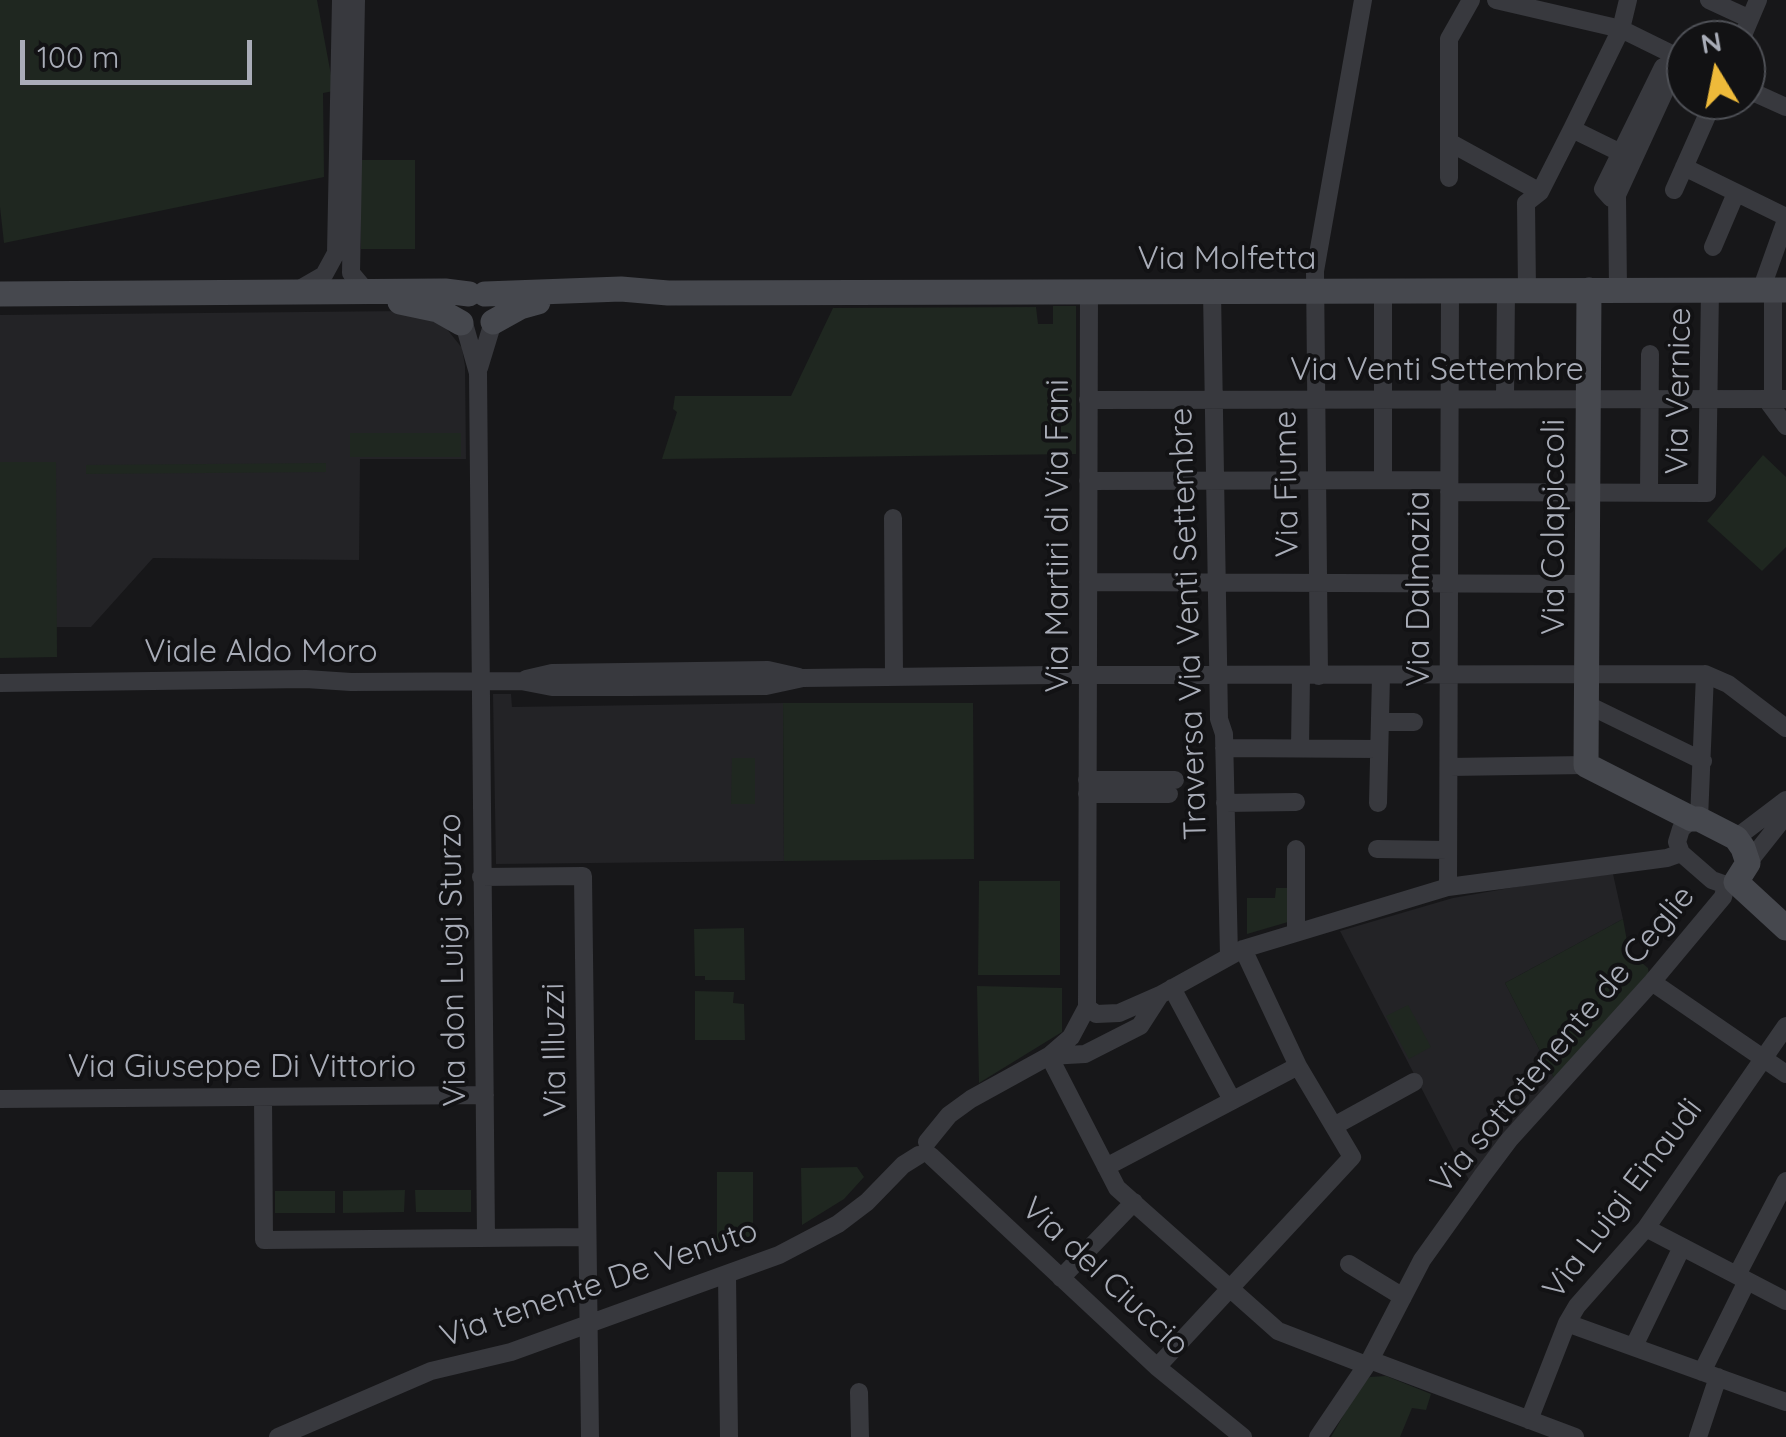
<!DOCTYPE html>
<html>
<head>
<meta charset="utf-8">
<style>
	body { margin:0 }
	#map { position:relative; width:1786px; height:1437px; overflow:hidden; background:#171719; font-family:Quicksand,sans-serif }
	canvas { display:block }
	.north { position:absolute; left:1666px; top:20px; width:100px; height:100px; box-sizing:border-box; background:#121214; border:2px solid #4e5056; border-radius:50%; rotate:350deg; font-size:28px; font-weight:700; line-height:40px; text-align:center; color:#a9adb8 }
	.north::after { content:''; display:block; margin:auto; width:35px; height:45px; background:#eeba3a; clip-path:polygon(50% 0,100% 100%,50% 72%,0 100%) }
	.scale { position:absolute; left:20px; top:40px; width:232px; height:45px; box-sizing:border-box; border:5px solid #a9adb8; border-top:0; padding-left:12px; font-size:30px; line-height:35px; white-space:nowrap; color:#a9adb8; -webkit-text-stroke:8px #121214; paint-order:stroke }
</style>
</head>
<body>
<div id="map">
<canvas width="1786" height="1437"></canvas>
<div class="north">N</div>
<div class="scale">100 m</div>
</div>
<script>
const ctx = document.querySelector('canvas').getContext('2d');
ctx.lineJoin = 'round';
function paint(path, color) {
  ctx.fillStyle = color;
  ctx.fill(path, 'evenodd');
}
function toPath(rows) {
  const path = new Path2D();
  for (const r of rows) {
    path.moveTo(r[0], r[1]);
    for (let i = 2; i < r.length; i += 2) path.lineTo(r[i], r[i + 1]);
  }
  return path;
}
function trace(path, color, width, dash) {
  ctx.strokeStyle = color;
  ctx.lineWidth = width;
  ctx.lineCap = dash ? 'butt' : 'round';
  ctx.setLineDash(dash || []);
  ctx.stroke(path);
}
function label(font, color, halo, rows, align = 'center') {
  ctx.font = font + ' Quicksand,sans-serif';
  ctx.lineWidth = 8;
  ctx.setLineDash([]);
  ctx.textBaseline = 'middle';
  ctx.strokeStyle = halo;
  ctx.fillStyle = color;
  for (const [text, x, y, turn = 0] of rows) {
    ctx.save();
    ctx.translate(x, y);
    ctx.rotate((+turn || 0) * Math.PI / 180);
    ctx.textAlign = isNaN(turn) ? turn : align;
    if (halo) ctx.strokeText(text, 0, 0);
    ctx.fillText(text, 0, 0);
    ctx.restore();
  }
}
paint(toPath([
	[406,311,442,323,462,348,465,366,466,459,360,459,359,560,153,558,91,627,56,627,56,462,0,462,0,315],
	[493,694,511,694,512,707,783,703,784,861,496,864],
	[1613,874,1623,919,1505,983,1554,1078,1470,1182,1340,931,1453,898,1555,880]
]), '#232326');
paint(toPath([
	[0,0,317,0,334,91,323,93,324,177,4,243,0,207],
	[361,160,415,160,415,249,361,249],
	[1053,306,1076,306,1076,454,662,459,677,412,673,409,675,396,791,396,833,308,1036,307,1038,324,1053,324],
	[350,433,461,433,461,457,350,457],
	[1763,455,1786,477,1786,547,1762,571,1707,521],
	[0,462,56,462,57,657,0,658],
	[326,463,326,472,86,474,86,465],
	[783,703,973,703,974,859,784,861],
	[732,758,755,758,755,804,731,804],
	[979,881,1060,881,1060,975,978,975],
	[1276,888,1287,888,1288,922,1247,934,1247,898,1275,898],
	[1623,919,1629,952,1648,968,1649,975,1554,1078,1505,983],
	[744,928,745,980,705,980,705,976,695,976,694,929],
	[977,986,1062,988,1062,1032,979,1083],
	[695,991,734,992,733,1003,744,1004,745,1040,695,1040],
	[1408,1005,1431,1047,1409,1059,1386,1016],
	[857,1167,864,1177,844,1199,802,1225,801,1168],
	[717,1172,753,1172,753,1243,717,1243],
	[405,1190,404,1212,343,1213,343,1191],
	[415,1190,471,1190,471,1212,416,1212],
	[275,1191,335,1191,335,1213,275,1213],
	[1386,1376,1431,1394,1426,1410,1412,1408,1400,1437,1331,1437,1361,1385,1370,1377]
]), '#1f2720');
trace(toPath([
	[356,0,351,273,366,291],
	[1496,0,1621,29,1686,61],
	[1709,0,1750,19],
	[1741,40,1758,0],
	[1746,89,1786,107],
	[1572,129,1621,153],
	[1449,142,1540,192],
	[1684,167,1786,217],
	[1449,178,1449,39,1471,0],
	[1674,190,1714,100],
	[1617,195,1611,198,1603,189,1663,67],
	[1713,247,1736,193],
	[298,290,324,275,336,253,341,0],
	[1527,290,1526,203,1540,192,1572,129,1621,29,1628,0],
	[1618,290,1617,195,1680,58],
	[1761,290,1786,220],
	[1212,291,1219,719,1224,734,1229,956],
	[1383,291,1383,480],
	[465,327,478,373,486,1238],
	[479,368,493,322],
	[1505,399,1506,290],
	[1766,399,1786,426],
	[1773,399,1773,290],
	[1088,400,1786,399],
	[1088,481,1449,480],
	[1449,492,1707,493,1710,290],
	[1649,493,1650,354],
	[893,518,894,677],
	[1088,582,1586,584],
	[1319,676,1315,271,1363,0],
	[526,679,552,673,768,670,799,677],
	[0,683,306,679,351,682,521,681,552,687,628,687,766,686,803,678,1053,675,1705,674,1728,684,1786,728],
	[1586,704,1703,761],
	[1380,722,1414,722],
	[1224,748,1379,749],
	[1300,748,1301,676],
	[1449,767,1586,765],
	[1087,780,1175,780],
	[1087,794,1169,794],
	[1225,803,1296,802],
	[1378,803,1381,676],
	[1692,819,1681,829,1677,842,1681,853,1712,880,1726,885,1734,882],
	[1699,819,1705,674],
	[1736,838,1786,800],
	[1296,849,1296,931],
	[1377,849,1448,850],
	[1748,863,1786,815],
	[481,877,583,876,590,1437],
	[1448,887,1450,290],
	[1652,982,1786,1074],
	[1172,988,1232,1100],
	[1087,1007,1096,1014,1119,1013,1160,995],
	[1049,1056,1071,1037,1087,1007,1089,292],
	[1049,1056,1117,1188,1278,1331,1366,1365],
	[263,1097,264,1240,587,1237],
	[0,1099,485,1095],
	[1334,1126,1414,1082],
	[927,1142,949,1115,971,1099,1049,1056,1085,1054,1140,1026,1160,995,1243,949,1448,887,1667,858,1681,853],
	[931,1156,1157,1367,1243,1437],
	[1106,1167,1298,1066],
	[1646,1228,1786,1301],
	[1349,1264,1403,1297],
	[727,1275,729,1437],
	[1737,1275,1786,1181],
	[1061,1278,1134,1202],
	[1567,1323,1786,1402],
	[1634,1346,1682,1247],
	[1370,1360,1575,1437],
	[1157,1367,1352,1157,1298,1066,1243,949],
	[1702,1372,1747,1281],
	[859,1392,860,1437],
	[1529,1420,1567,1323,1577,1306,1646,1228,1786,1026],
	[278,1437,431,1371,511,1352,779,1255,838,1224,867,1202,903,1165,919,1155],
	[1318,1437,1370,1360,1422,1260,1482,1176,1509,1140,1652,982,1723,897,1726,885],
	[1698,1437,1718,1377]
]), '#38393e', 18);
trace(toPath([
	[1589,290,1586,765,1692,819,1699,819,1736,838,1743,848,1748,863,1736,882,1786,928],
	[0,294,445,291,469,294],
	[485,294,621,289,668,293,1786,290],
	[400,302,438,310,461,323],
	[493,322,520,307,538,302]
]), '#46484e', 25);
label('32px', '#a9adb8', '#121214', [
	["Via Molfetta",1227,259],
	["Via Venti Settembre",1437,370],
	["Via Vernice",1679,391,-89],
	["Via Fiume",1287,484,-91],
	["Via Colapiccoli",1554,527,-90],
	["Via Martiri di Via Fani",1058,536,-90],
	["Via Dalmazia",1419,589,-90],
	["Traversa Via Venti Settembre",1189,624,-92],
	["Viale Aldo Moro",261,652],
	["Via don Luigi Sturzo",453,960,-91],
	["Via sottotenente de Ceglie",1563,1040,-50],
	["Via Illuzzi",555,1050,-91],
	["Via Giuseppe Di Vittorio",242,1067],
	["Via Luigi Einaudi",1623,1199,-53],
	["Via del Ciuccio",1105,1277,43],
	["Via tenente De Venuto",599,1284,-19]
]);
</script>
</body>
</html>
